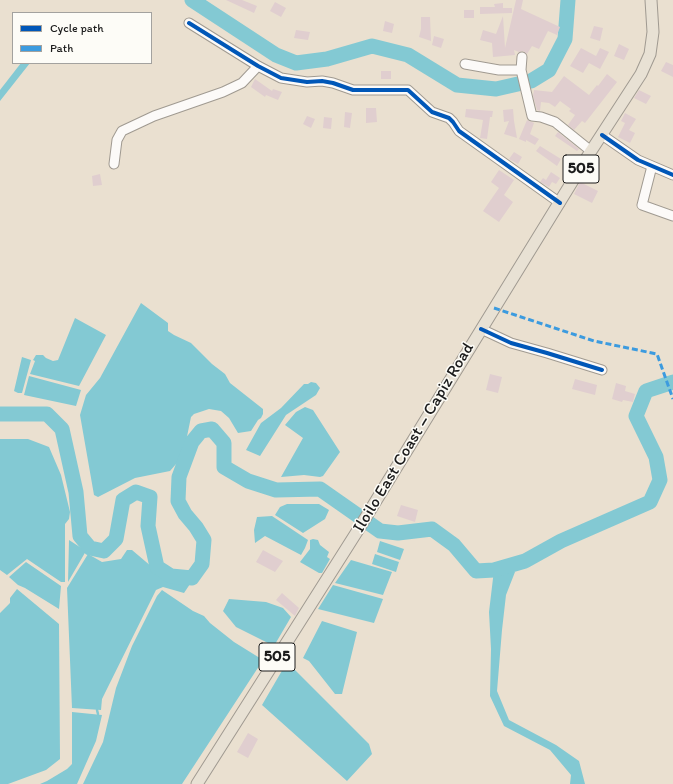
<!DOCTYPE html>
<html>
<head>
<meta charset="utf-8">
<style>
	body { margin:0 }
	#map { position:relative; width:673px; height:784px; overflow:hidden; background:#eae0d0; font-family:Itim,sans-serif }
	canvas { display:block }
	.legend { position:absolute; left:12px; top:12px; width:140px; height:52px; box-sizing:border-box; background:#fdfcf7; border:1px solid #a3a29f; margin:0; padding:5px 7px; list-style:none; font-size:12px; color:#1c1c1c }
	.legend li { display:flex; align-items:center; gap:8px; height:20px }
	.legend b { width:20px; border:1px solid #a3a29f }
</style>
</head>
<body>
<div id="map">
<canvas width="673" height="784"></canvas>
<ul class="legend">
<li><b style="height:5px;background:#0057b8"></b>Cycle path</li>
<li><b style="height:5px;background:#3c9bdf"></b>Path</li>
</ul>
</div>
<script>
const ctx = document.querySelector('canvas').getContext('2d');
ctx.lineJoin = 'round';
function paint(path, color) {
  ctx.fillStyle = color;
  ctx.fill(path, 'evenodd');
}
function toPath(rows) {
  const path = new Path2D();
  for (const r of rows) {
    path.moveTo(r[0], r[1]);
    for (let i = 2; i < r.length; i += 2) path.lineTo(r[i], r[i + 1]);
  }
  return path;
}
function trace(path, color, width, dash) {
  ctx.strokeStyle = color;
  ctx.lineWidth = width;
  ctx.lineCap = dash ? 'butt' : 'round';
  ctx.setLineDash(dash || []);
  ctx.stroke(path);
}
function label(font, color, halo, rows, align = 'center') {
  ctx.font = font + ' Itim,sans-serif';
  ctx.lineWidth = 3;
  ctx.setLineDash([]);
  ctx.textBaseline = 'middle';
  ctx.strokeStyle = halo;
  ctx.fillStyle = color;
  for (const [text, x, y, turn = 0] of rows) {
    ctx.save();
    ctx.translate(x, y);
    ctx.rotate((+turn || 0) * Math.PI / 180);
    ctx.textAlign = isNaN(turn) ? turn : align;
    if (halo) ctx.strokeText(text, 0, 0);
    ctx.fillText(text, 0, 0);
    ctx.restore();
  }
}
paint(toPath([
	[21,63,30,63,0,101,0,90],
	[141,303,168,323,168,331,174,335,191,343,212,364,225,374,230,383,263,409,263,414,261,418,258,420,251,431,238,433,229,418,221,411,209,409,194,414,191,417,183,456,170,471,135,478,98,497,94,495,80,415,86,395,100,378],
	[75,318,106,335,79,386,30,374,35,361,33,360,36,355,43,355,46,358,53,361,58,360],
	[22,357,31,360,22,393,18,393,14,391],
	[29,376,81,390,76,406,24,395],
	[311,382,316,383,320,388,316,395,286,415,260,456,246,450,261,423,281,408,304,384,308,384],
	[305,407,313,410,340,452,323,476,320,477,304,475,281,477,303,438,285,425,296,412],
	[0,439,28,439,49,447,61,475,70,512,69,519,65,524,65,582,61,582,27,559,7,575,0,570],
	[287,504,319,504,329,510,325,519,303,533,275,515,280,507],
	[272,516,308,540,305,548,301,555,265,536,255,543,254,530,257,517],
	[313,539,318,540,320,545,329,552,327,557,330,559,322,573,319,573,300,562,310,549,310,540],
	[69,540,86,551,68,582],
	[380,541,404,549,400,560,377,552],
	[127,550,132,550,165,578,190,584,184,593,163,587,156,590,102,699,101,710,72,708,67,588,88,554,102,562,121,559],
	[375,554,399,562,396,572,372,564],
	[351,560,392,572,383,595,335,583],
	[26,562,61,586,59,609,25,588,18,585,9,577],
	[494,570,515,572,506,595,502,630,497,691,509,720,556,745,579,761,585,784,570,784,571,775,550,750,504,726,490,696,491,649,489,612],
	[333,585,383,599,374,623,318,609],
	[17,589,59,624,60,759,46,770,8,784,0,784,0,613,10,603,10,598],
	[162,590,193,611,204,616,210,623,234,642,263,660,182,784,83,784,103,742,116,688,132,646,157,596],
	[229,599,266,602,283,608,291,617,274,646,236,627,223,611],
	[322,621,357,632,342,694,335,694,309,661,303,658],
	[287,662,369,744,372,754,347,781,262,705],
	[72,712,102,715,96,741,77,784,40,784,47,781,67,769,72,764]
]), '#83c9d3');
trace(toPath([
	[97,710,98,714]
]), '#83c9d3', 2.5);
trace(toPath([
	[192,0,276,55,296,63,327,59,372,46,408,55,457,85,496,89,531,81,549,70,565,39,568,0],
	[0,414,47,414,62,429,76,492,80,536,90,548,104,551,116,539,123,500,136,492,150,497,148,526,157,567,171,576,192,578,202,564,204,540,196,527,185,514,178,501,179,477,192,442,201,431,212,429,224,443,224,467,248,481,276,490,320,489,380,531,398,533,432,529,454,545,476,571,494,570,525,561,561,541,650,502,660,480,656,457,636,416,646,391,673,382]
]), '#83c9d3', 15);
paint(toPath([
	[226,0,242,0,257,6,254,13],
	[516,0,523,0,521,9,560,27,557,35,548,31,539,49,532,46,527,54,523,51,519,52,514,50,515,55,493,57,492,43,480,40,483,30,496,34,503,16,505,48],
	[275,2,286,8,281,17,270,11],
	[503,3,503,8,512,8,512,13,480,14,480,7,495,7,494,4],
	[464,10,474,10,474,18,464,18],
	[421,17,430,17,431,41,419,37,421,29],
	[385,21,394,24,392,33,383,31],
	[594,26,603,28,600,41,590,38],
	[296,30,310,32,308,40,294,38],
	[434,36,444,39,441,48,432,45],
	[619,44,629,49,624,60,614,56],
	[581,48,596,56,600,48,609,52,600,69,589,63,583,73,570,66],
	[666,62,673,65,673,77,661,71],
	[381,71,391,71,391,79,381,79],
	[607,74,617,82,585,123,582,121,574,130,568,125,575,115,569,111,571,109,560,101,555,107,549,103,541,102,540,111,537,110,533,96,534,90,552,92,564,76,589,95,597,85,598,86],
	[255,79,272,91,273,89,282,92,278,100,266,95,265,97,251,87],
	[639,90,651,96,646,104,634,98],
	[366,108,376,108,377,122,366,123],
	[466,109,493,111,492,117,490,117,487,139,480,138,483,120,465,117],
	[513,109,514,121,517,138,504,134,509,121,504,122,503,110],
	[345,112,352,113,350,128,344,127],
	[625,113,636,119,629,130,635,133,630,143,618,137,625,123,621,121],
	[307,116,315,119,311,128,303,124],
	[324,117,332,118,331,129,323,128],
	[527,120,534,123,530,134,539,139,535,145,526,140,526,142,519,139],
	[558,132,579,149,577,151,555,136],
	[540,146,561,159,557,166,536,151],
	[514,152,522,157,518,164,509,159],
	[499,170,514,180,504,195,513,202,499,222,483,211,499,188,491,182],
	[551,172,560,178,556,184,552,182,549,187,540,182,543,178,546,180],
	[100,174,102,185,93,186,92,176],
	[580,182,598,191,592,203,574,194],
	[490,374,502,377,498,393,486,390],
	[575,379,597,385,595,395,572,389],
	[616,383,626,386,625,391,635,394,633,402,623,400,622,402,612,399],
	[401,505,418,510,415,522,397,516],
	[263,550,283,561,275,572,256,562],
	[282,593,299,608,295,616,276,600],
	[248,733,258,739,248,758,237,752]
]), '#e0cecf');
const minor = toPath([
	[189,23,258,66,281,78,307,82,322,81,333,83,353,90,408,90,432,112,449,118,453,122,459,131,560,203],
	[522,57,521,70,532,116,541,117,555,122,591,151],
	[465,64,499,70,521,70],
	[602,135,638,160,673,175],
	[114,164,117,140,122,131,154,116,223,92,242,83,258,66],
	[652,166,642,205,673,216],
	[481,329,511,343,547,353,602,370]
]);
const major = toPath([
	[197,784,358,530,591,151,641,74,650,54,653,32,651,0]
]);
trace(minor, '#a09a91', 11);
trace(major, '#a09a91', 13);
trace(minor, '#fcfaf8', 9);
trace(major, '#e8e1d4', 11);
trace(toPath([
	[494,308,594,341,657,354,673,399]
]), '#3c9bdf', 3, [6, 3]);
trace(toPath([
	[189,23,258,66,281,78,307,82,322,81,333,83,353,90,408,90,432,112,449,118,453,122,459,131,560,203],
	[602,135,638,160,673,175],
	[481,329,511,343,547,353,602,370]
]), '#0057b8', 4);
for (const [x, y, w] of [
	[581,169,36],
	[277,657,36]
]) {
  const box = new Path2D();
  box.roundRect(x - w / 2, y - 14, w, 28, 3);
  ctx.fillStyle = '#fdfcf7';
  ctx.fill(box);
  trace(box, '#1c1c1c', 1);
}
label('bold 16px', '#1c1c1c', null, [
	["505",581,169],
	["505",277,657]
]);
label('17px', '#1c1c1c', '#fdfcf7', [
	["Iloilo East Coast – Capiz Road",414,438,-59]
]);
</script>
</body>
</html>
